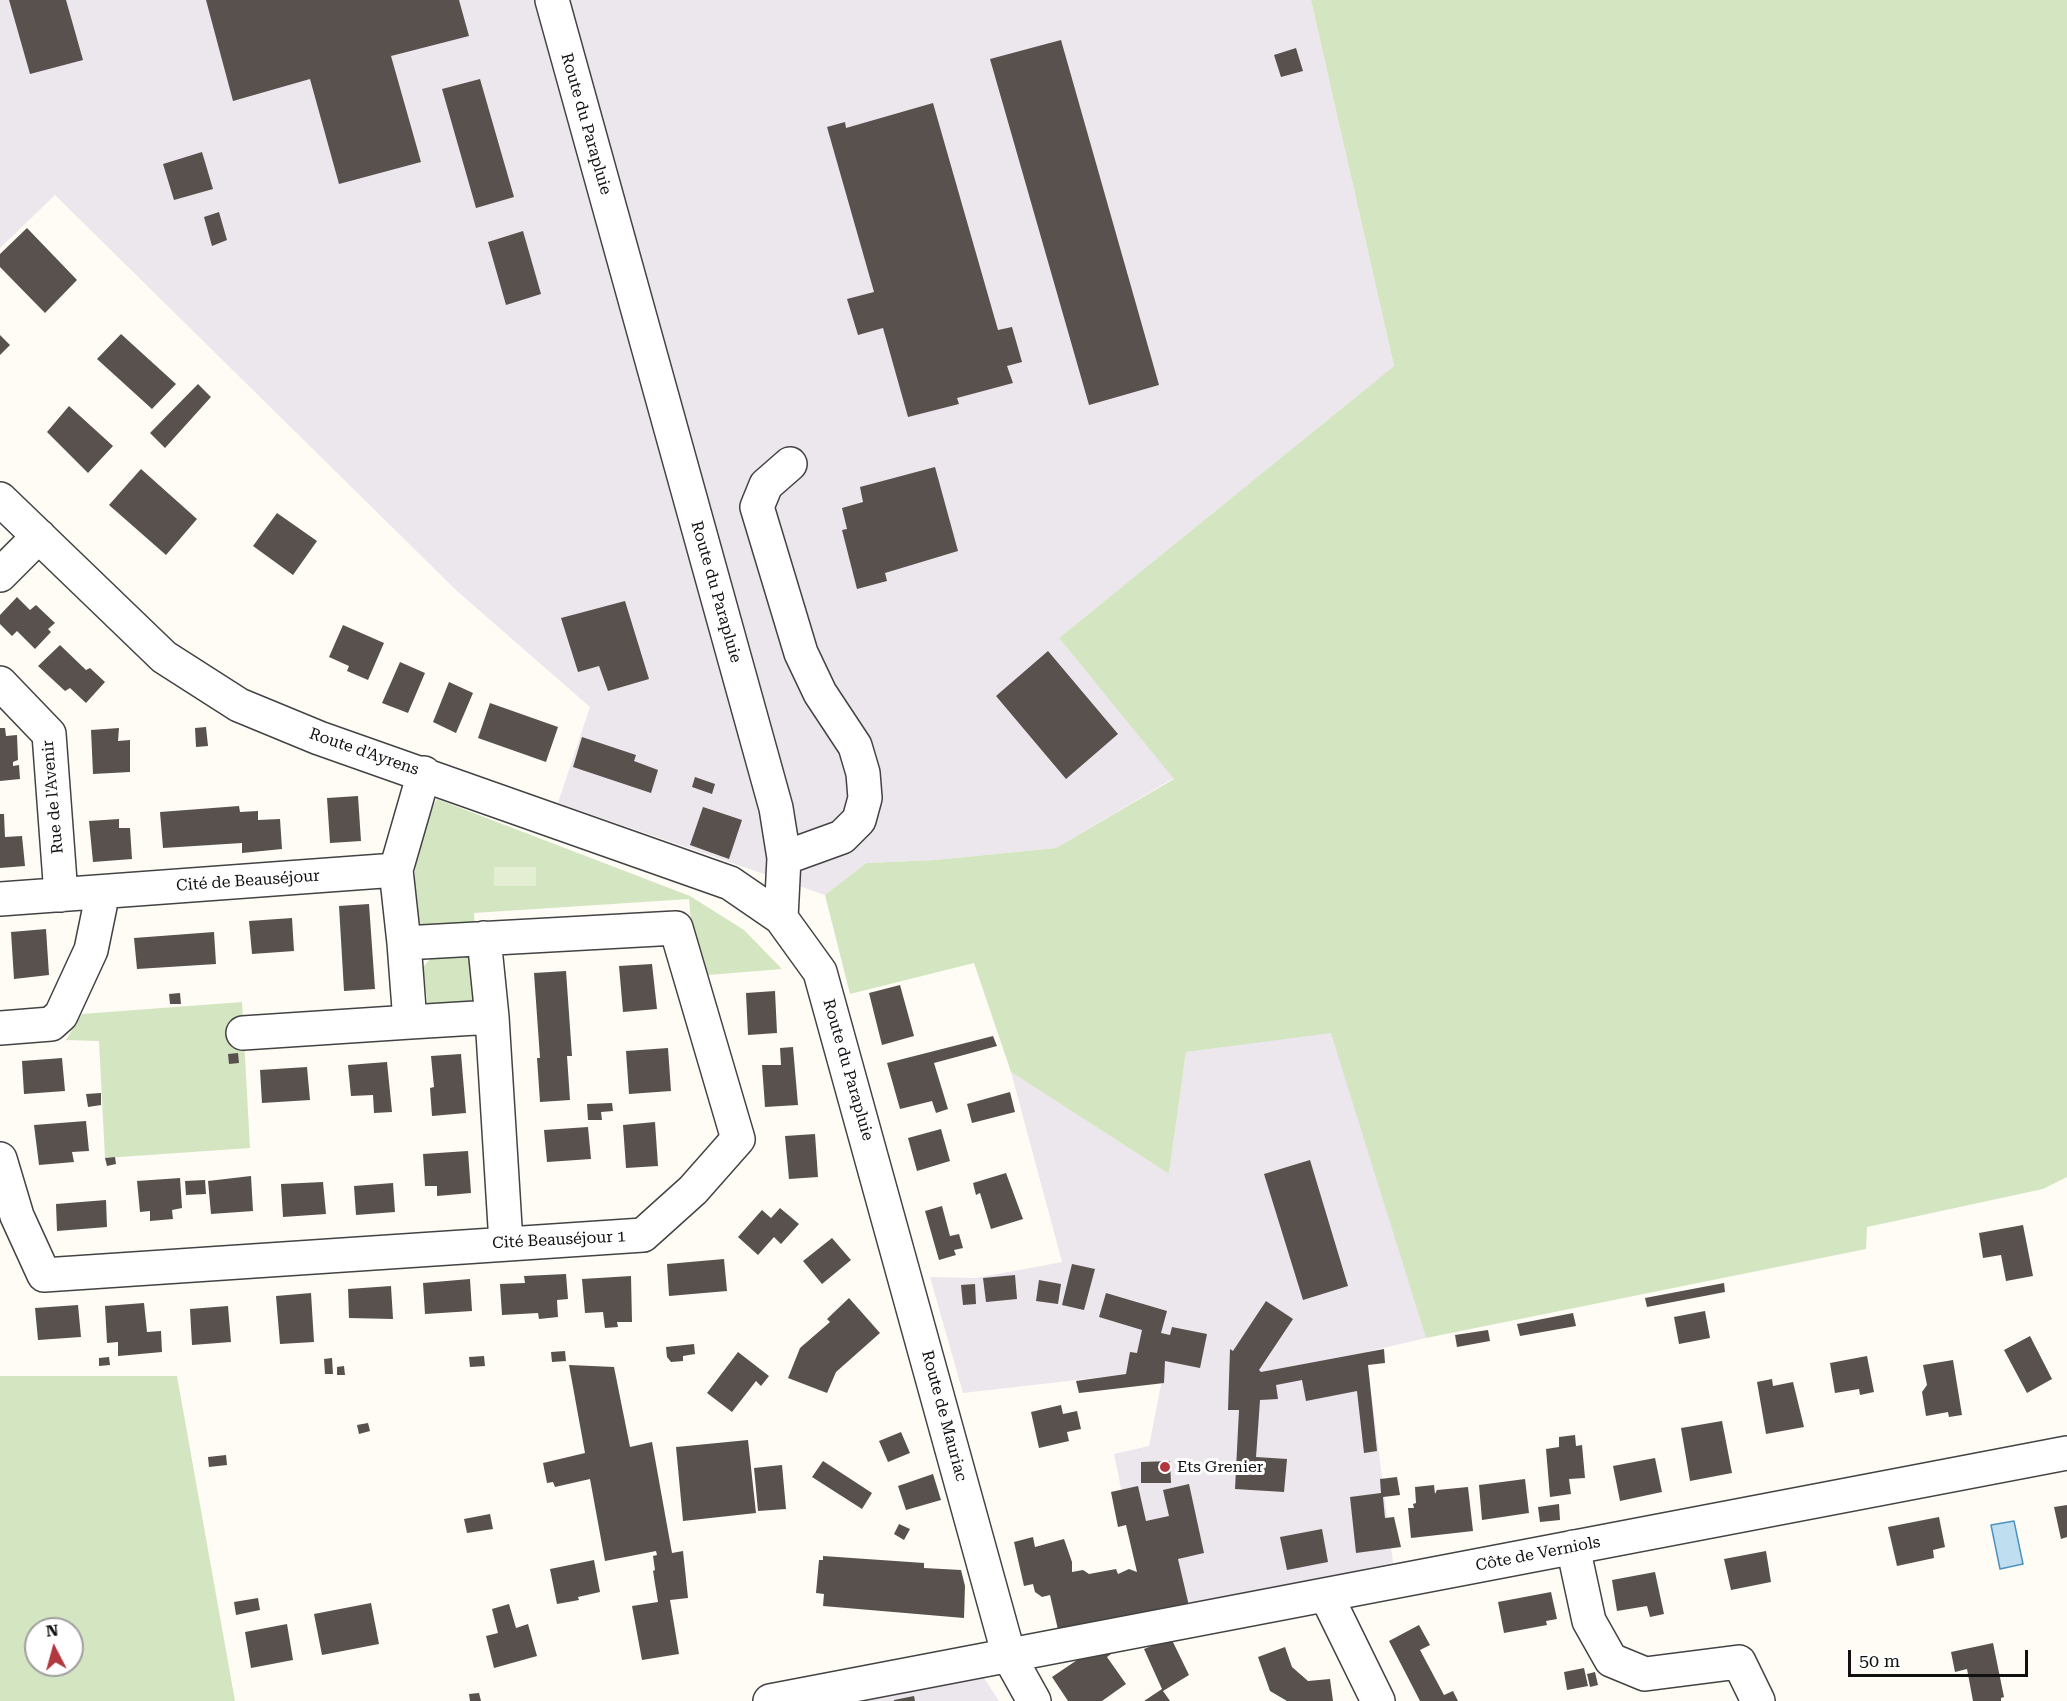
<!DOCTYPE html>
<html>
<head>
<meta charset="utf-8">
<style>
	body { margin:0 }
	#map { position:relative; width:2067px; height:1701px; overflow:hidden; background:#fefcf5; font-family:"Roboto Serif",serif }
	canvas { display:block }
	.north { position:absolute; left:24px; top:1617px; width:60px; height:60px; box-sizing:border-box; background:#fff; border:2px solid #9f9f9f; border-radius:50%; rotate:354deg; font-size:16px; font-weight:700; line-height:24px; text-align:center; color:#101010 }
	.north::after { content:''; display:block; margin:auto; width:21px; height:27px; background:#b1383f; clip-path:polygon(50% 0,100% 100%,50% 72%,0 100%) }
	.scale { position:absolute; left:1848px; top:1650px; width:180px; height:27px; box-sizing:border-box; border:3px solid #101010; border-top:0; padding-left:8px; font-size:18px; line-height:21px; white-space:nowrap; color:#101010; -webkit-text-stroke:4px #fff; paint-order:stroke }
</style>
</head>
<body>
<div id="map">
<canvas width="2067" height="1701"></canvas>
<div class="north">N</div>
<div class="scale">50 m</div>
</div>
<script>
const ctx = document.querySelector('canvas').getContext('2d');
ctx.lineJoin = 'round';
function paint(path, color) {
  ctx.fillStyle = color;
  ctx.fill(path, 'evenodd');
}
function toPath(rows) {
  const path = new Path2D();
  for (const r of rows) {
    path.moveTo(r[0], r[1]);
    for (let i = 2; i < r.length; i += 2) path.lineTo(r[i], r[i + 1]);
  }
  return path;
}
function trace(path, color, width, dash) {
  ctx.strokeStyle = color;
  ctx.lineWidth = width;
  ctx.lineCap = dash ? 'butt' : 'round';
  ctx.setLineDash(dash || []);
  ctx.stroke(path);
}
function label(font, color, halo, rows, align = 'center') {
  ctx.font = font + ' "Roboto Serif",serif';
  ctx.lineWidth = 6;
  ctx.setLineDash([]);
  ctx.textBaseline = 'middle';
  ctx.strokeStyle = halo;
  ctx.fillStyle = color;
  for (const [text, x, y, turn = 0] of rows) {
    ctx.save();
    ctx.translate(x, y);
    ctx.rotate((+turn || 0) * Math.PI / 180);
    ctx.textAlign = isNaN(turn) ? turn : align;
    if (halo) ctx.strokeText(text, 0, 0);
    ctx.fillText(text, 0, 0);
    ctx.restore();
  }
}
paint(toPath([
	[0,0,1311,0,1394,366,1059,638,1174,778,1056,848,935,860,866,863,825,895,558,803,590,707,457,591,55,195,0,248],
	[1332,1032,1426,1338,1366,1352,1393,1563,1147,1615,1114,1454,1149,1446,1164,1370,963,1393,930,1277,976,1278,1062,1262,1011,1072,1169,1174,1186,1052],
	[980,1672,999,1701,828,1701]
]), '#ece6ed');
paint(toPath([
	[1311,0,2067,0,2067,1177,2043,1189,1867,1227,1866,1249,1426,1338,1331,1033,1186,1052,1169,1174,1011,1072,974,963,850,994,825,895,866,863,935,860,1056,848,1174,779,1059,638,1394,366],
	[437,799,690,896,744,930,782,969,708,975,699,965,693,945,689,899,474,913,475,931,421,927,416,923,413,910,416,855,422,824],
	[461,955,470,958,474,1003,428,1007,423,967,431,958],
	[242,1002,250,1148,105,1158,99,1041,66,1040,82,1014],
	[0,1376,177,1376,235,1701,0,1701],
	[36,1629,72,1629,72,1665,36,1665]
]), '#d4e5c1');
paint(toPath([
	[494,867,536,867,536,886,494,886]
]), '#e4eed2');
const water = toPath([
	[2014,1521,2023,1564,2000,1569,1991,1525,2014,1521]
]);
paint(water, '#bfdef0');
trace(water, '#4e93be', 1.5);
paint(toPath([
	[9,0,66,0,83,60,30,74],
	[206,0,459,0,469,36,391,56,421,162,339,184,310,79,233,101],
	[1061,40,1159,385,1089,405,990,59],
	[1296,48,1303,71,1281,77,1274,55],
	[480,79,514,197,476,208,442,89],
	[933,103,998,330,1012,327,1022,362,1007,366,1013,383,957,398,959,404,908,417,883,328,858,335,847,299,874,292,827,127,845,122,846,128],
	[202,152,213,189,174,200,163,164],
	[219,212,227,240,212,246,204,217],
	[27,228,77,280,45,313,0,267,0,254],
	[523,231,541,294,506,305,488,242],
	[121,334,176,384,152,409,97,359],
	[0,335,10,345,0,355],
	[198,384,211,397,165,448,150,433],
	[69,406,113,446,88,473,47,432],
	[935,467,958,551,885,573,887,581,857,589,842,530,847,529,842,508,863,502,860,487],
	[141,469,197,519,166,555,109,505],
	[277,513,317,541,293,575,253,546],
	[17,597,30,610,36,605,55,623,48,629,51,632,35,649,17,631,12,636,0,624,0,615],
	[625,601,649,679,608,691,599,666,578,672,561,618],
	[343,625,384,643,368,680,347,671,349,666,329,657],
	[60,645,86,670,90,668,105,682,86,703,70,688,65,691,38,666],
	[1048,651,1118,734,1066,779,996,696],
	[400,662,425,673,408,713,382,703],
	[449,682,473,693,456,733,433,722],
	[490,703,558,727,546,762,478,738],
	[206,727,208,746,196,747,195,728],
	[0,728,5,728,6,736,17,735,18,760,13,762,13,766,19,765,20,779,0,781],
	[119,728,118,741,130,740,130,772,93,774,91,730],
	[582,737,636,755,634,761,658,770,651,793,573,767],
	[695,777,715,784,712,794,692,787],
	[358,796,361,841,330,843,327,798],
	[239,806,240,812,258,811,258,820,280,819,282,849,242,853,242,843,163,848,160,812],
	[703,807,742,820,729,859,690,845],
	[0,814,4,814,5,837,22,836,25,866,0,868],
	[119,819,119,828,130,828,132,859,93,862,89,821],
	[369,904,375,989,344,991,339,906],
	[292,918,294,951,252,954,249,921],
	[46,929,49,975,14,979,11,932],
	[214,932,216,964,137,969,134,938],
	[652,964,657,1009,623,1012,619,966],
	[566,971,572,1056,567,1056,570,1100,540,1102,537,1058,540,1058,534,973],
	[900,985,914,1036,882,1045,869,993],
	[775,991,777,1033,748,1035,746,993],
	[180,993,181,1004,170,1004,169,994],
	[993,1036,997,1046,934,1063,948,1109,936,1113,932,1101,900,1109,887,1063],
	[793,1047,798,1105,765,1107,762,1065,781,1065,780,1048],
	[668,1048,671,1091,629,1094,626,1051],
	[238,1053,239,1063,229,1064,228,1054],
	[461,1054,466,1113,432,1116,430,1088,434,1087,431,1056],
	[62,1058,65,1091,24,1094,22,1061],
	[387,1062,392,1112,374,1113,373,1095,351,1096,348,1065],
	[307,1067,310,1100,262,1103,260,1070],
	[1010,1092,1015,1112,972,1123,967,1104],
	[101,1093,101,1105,88,1107,86,1094],
	[612,1103,613,1111,601,1112,602,1120,588,1120,587,1104],
	[86,1121,89,1151,72,1152,74,1162,39,1165,34,1125],
	[655,1122,658,1166,626,1168,623,1125],
	[588,1127,591,1159,547,1162,544,1130],
	[941,1129,950,1161,917,1171,908,1138],
	[815,1134,818,1177,789,1179,785,1136],
	[468,1151,471,1193,437,1196,437,1186,425,1186,423,1154],
	[115,1157,116,1164,107,1166,105,1158],
	[1310,1160,1348,1286,1303,1300,1264,1174],
	[1006,1173,1023,1219,991,1229,980,1193,976,1195,973,1183],
	[251,1176,253,1211,211,1214,208,1181],
	[180,1178,182,1208,172,1210,173,1219,150,1221,150,1211,140,1212,137,1181],
	[205,1180,206,1194,186,1195,185,1181],
	[323,1182,326,1214,283,1217,281,1184],
	[393,1183,395,1212,356,1215,354,1186],
	[106,1200,107,1227,57,1231,56,1204],
	[942,1206,950,1236,959,1234,963,1248,954,1250,956,1255,939,1260,925,1211],
	[780,1208,799,1224,781,1244,774,1237,758,1255,738,1237,762,1210,771,1218],
	[2023,1225,2033,1276,2006,1281,2001,1255,1983,1258,1979,1233],
	[832,1238,851,1260,822,1284,803,1261],
	[724,1259,727,1291,669,1296,667,1264],
	[1072,1264,1095,1269,1084,1310,1062,1305],
	[566,1274,568,1299,557,1300,558,1317,539,1319,538,1313,502,1315,500,1284,525,1283,524,1276],
	[1015,1275,1017,1299,986,1302,983,1278],
	[631,1276,632,1322,617,1322,618,1327,605,1328,603,1312,585,1313,582,1279],
	[470,1279,472,1311,425,1314,423,1283],
	[1039,1280,1061,1284,1058,1304,1036,1301],
	[1724,1283,1725,1292,1647,1307,1645,1298],
	[975,1284,976,1304,963,1305,961,1285],
	[391,1286,393,1319,349,1318,348,1289],
	[311,1293,314,1342,280,1344,276,1296],
	[1106,1293,1167,1311,1161,1333,1170,1335,1172,1327,1207,1334,1200,1368,1165,1361,1164,1383,1079,1393,1076,1381,1126,1374,1130,1352,1137,1353,1142,1330,1099,1317],
	[849,1298,880,1333,836,1372,827,1393,788,1378,800,1348,830,1322,827,1319],
	[1266,1301,1293,1319,1259,1370,1261,1372,1384,1349,1385,1363,1368,1365,1377,1451,1364,1453,1357,1391,1306,1401,1302,1380,1276,1385,1278,1399,1260,1400,1256,1457,1287,1459,1284,1492,1235,1489,1239,1410,1228,1410,1230,1349,1233,1351],
	[144,1303,147,1332,161,1331,162,1352,118,1356,118,1342,107,1343,105,1306],
	[78,1305,81,1337,38,1340,35,1308],
	[228,1306,231,1342,192,1345,190,1309],
	[1705,1311,1710,1338,1679,1344,1674,1317],
	[1573,1313,1576,1326,1520,1336,1517,1324],
	[1488,1330,1490,1341,1457,1347,1455,1335],
	[2030,1336,2052,1379,2027,1393,2004,1350],
	[694,1344,695,1354,683,1356,683,1361,671,1362,667,1357,666,1347],
	[565,1351,566,1361,552,1362,551,1352],
	[738,1352,769,1376,761,1386,756,1381,732,1412,707,1393],
	[484,1356,485,1366,470,1367,469,1357],
	[1867,1356,1874,1392,1860,1395,1859,1389,1835,1393,1830,1363],
	[109,1357,110,1365,99,1366,99,1358],
	[332,1358,333,1374,325,1374,324,1359],
	[1953,1360,1962,1415,1949,1417,1948,1412,1926,1416,1922,1392,1927,1385,1923,1365],
	[569,1365,614,1367,630,1447,652,1442,672,1553,683,1551,688,1598,670,1600,679,1654,642,1660,632,1606,658,1602,653,1571,655,1570,653,1556,657,1555,656,1551,605,1561,590,1479,555,1487,553,1482,547,1483,543,1463,585,1453],
	[344,1366,345,1375,337,1375,337,1367],
	[1772,1379,1773,1386,1793,1382,1804,1427,1766,1434,1757,1382],
	[1061,1405,1063,1414,1077,1411,1081,1429,1067,1432,1069,1441,1039,1448,1031,1412],
	[1722,1421,1732,1473,1690,1481,1681,1428],
	[368,1423,370,1431,359,1434,357,1425],
	[901,1432,910,1453,888,1462,879,1441],
	[1575,1435,1576,1446,1582,1445,1585,1478,1569,1479,1571,1494,1550,1497,1546,1449,1559,1447,1559,1437],
	[748,1440,756,1513,683,1521,676,1447],
	[226,1455,227,1465,209,1467,208,1457],
	[1655,1458,1662,1492,1620,1501,1613,1466],
	[823,1461,872,1493,862,1509,812,1477],
	[1170,1461,1171,1483,1141,1483,1141,1462],
	[782,1465,786,1509,758,1511,754,1468],
	[933,1474,941,1500,906,1510,898,1486],
	[1397,1477,1400,1495,1383,1497,1385,1518,1394,1517,1401,1547,1356,1553,1350,1497,1381,1493,1380,1479],
	[1525,1479,1529,1513,1482,1520,1479,1485],
	[1189,1484,1204,1553,1178,1559,1189,1606,1059,1634,1050,1595,1042,1597,1035,1592,1033,1584,1024,1586,1014,1542,1033,1537,1035,1547,1064,1539,1072,1562,1072,1572,1083,1570,1089,1574,1116,1569,1118,1574,1129,1569,1137,1572,1126,1525,1118,1527,1111,1492,1138,1486,1146,1521,1169,1516,1163,1490],
	[1434,1485,1435,1494,1437,1490,1468,1487,1473,1531,1411,1538,1408,1508,1414,1508,1413,1504,1416,1503,1415,1487],
	[1559,1504,1560,1520,1540,1522,1538,1507],
	[2067,1505,2067,1537,2061,1539,2054,1507],
	[490,1514,493,1529,467,1533,464,1519],
	[1939,1517,1945,1547,1933,1550,1934,1558,1897,1566,1888,1527],
	[899,1524,910,1529,904,1540,894,1534],
	[1322,1529,1328,1562,1287,1570,1280,1537],
	[1766,1551,1771,1582,1731,1590,1724,1559],
	[823,1556,924,1563,924,1568,961,1570,965,1586,964,1618,823,1606,824,1594,816,1593,819,1560,823,1560],
	[594,1560,600,1592,578,1597,579,1600,557,1604,550,1569],
	[1655,1572,1664,1614,1650,1617,1647,1606,1617,1611,1612,1580],
	[1551,1592,1557,1619,1546,1621,1547,1625,1504,1633,1498,1602],
	[258,1598,260,1610,236,1615,234,1602],
	[371,1603,379,1644,322,1655,314,1614],
	[509,1604,516,1628,528,1624,537,1656,494,1668,486,1636,498,1633,492,1609],
	[287,1624,293,1660,251,1668,245,1632],
	[1419,1625,1430,1645,1420,1650,1444,1695,1453,1691,1458,1701,1420,1701,1389,1641],
	[1171,1638,1189,1675,1163,1691,1170,1701,1144,1701,1162,1689,1144,1649],
	[1993,1643,2004,1697,2001,1698,2001,1701,1973,1701,1967,1669,1955,1672,1951,1652],
	[1285,1647,1292,1667,1308,1681,1330,1679,1333,1701,1287,1701,1270,1691,1258,1657],
	[1103,1652,1111,1654,1107,1657,1126,1684,1102,1701,1068,1701,1052,1677,1083,1656],
	[1584,1668,1588,1686,1567,1690,1564,1672],
	[1595,1672,1598,1685,1590,1687,1587,1674],
	[479,1693,481,1701,470,1701,469,1694],
	[914,1696,915,1701,894,1701,894,1700]
]), '#58514e');
const minor = toPath([
	[552,0,776,808,784,858,781,918,820,972,1009,1656,1034,1701],
	[0,499,164,657,239,705,319,738,730,883,781,918],
	[0,575,39,536],
	[0,683,49,734,61,895],
	[784,858,842,837,859,820,865,798,863,773,855,746,820,693,801,653,757,507,766,485,790,464],
	[0,899,396,870,424,773],
	[484,938,492,1017],
	[404,943,410,1022,492,1017,506,1243],
	[0,1028,51,1024,61,1015,91,950,103,892],
	[243,1033,410,1022],
	[0,1159,17,1216,44,1275,643,1235,693,1190,738,1139,676,928,404,943,396,870],
	[1573,1547,1589,1621,1611,1660,1645,1674,1739,1662,1758,1701],
	[1326,1595,1378,1701],
	[770,1701,2067,1453]
]);
trace(minor, '#434343', 36);
trace(minor, '#fff', 33);
for (const [x, y, r, color] of [
	[1165,1467,6,"#b1383f"]
]) {
  const dot = new Path2D();
  dot.arc(x, y, r, 0, 2 * Math.PI);
  ctx.fillStyle = color;
  ctx.fill(dot);
  trace(dot, '#fff', 2);
}
label('16px', '#101010', '#fff', [
	["Route du Parapluie",586,124,74],
	["Route du Parapluie",716,592,74],
	["Route d'Ayrens",364,752,19],
	["Rue de l'Avenir",53,797,-95],
	["Cité de Beauséjour",248,881,-4],
	["Route du Parapluie",848,1070,74],
	["Cité Beauséjour 1",559,1240,-3],
	["Route de Mauriac",944,1416,75],
	["Côte de Verniols",1538,1554,-11]
]);
label('16px', '#101010', '#fff', [
	["Ets Grenier",1177,1467]
], 'left');
</script>
</body>
</html>
